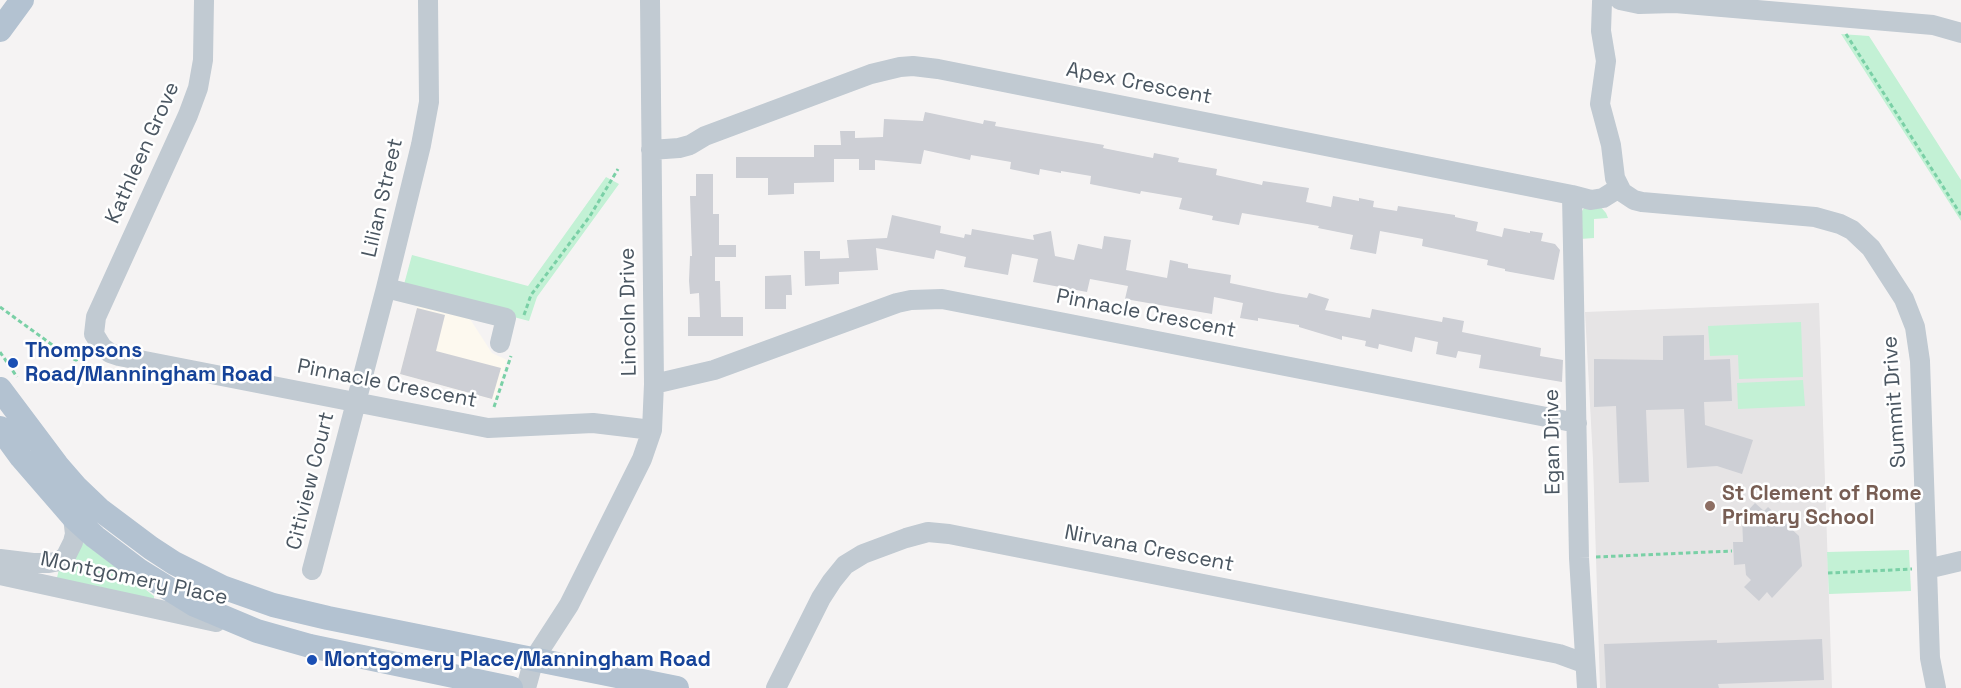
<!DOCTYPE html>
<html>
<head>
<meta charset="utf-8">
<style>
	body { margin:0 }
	canvas { display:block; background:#f5f3f3 }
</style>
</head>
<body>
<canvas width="1961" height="688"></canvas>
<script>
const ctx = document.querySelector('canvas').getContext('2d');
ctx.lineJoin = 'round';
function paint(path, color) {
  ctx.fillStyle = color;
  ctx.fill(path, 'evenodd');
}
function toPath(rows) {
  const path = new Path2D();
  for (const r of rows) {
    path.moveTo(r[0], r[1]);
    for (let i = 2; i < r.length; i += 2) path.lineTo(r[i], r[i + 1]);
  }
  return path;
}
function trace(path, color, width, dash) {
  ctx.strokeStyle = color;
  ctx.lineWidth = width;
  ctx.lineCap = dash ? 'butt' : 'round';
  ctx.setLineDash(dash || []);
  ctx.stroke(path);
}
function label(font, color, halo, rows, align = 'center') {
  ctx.font = font + ' "Space Grotesk",sans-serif';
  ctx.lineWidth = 5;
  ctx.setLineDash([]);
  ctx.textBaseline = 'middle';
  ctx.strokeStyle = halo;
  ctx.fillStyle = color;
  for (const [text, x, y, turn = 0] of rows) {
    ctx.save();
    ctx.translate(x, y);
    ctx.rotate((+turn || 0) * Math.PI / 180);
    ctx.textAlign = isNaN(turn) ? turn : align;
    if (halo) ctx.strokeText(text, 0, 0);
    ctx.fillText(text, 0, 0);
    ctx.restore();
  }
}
paint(toPath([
	[418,303,468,316,492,353,507,360,495,400,400,374]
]), '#fdf9ef');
paint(toPath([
	[1819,303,1832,688,1600,688,1593,460,1585,312]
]), '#e6e4e5');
paint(toPath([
	[1841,34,1869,36,1961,180,1961,221],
	[606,177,619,184,537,297,529,321,403,288,412,255,528,286],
	[1599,205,1606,213,1608,218,1594,219,1594,238,1580,239,1582,211,1584,208],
	[1801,322,1803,377,1739,379,1738,355,1710,356,1708,326],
	[1803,380,1805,406,1738,409,1737,383],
	[81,541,154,596,154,600,56,582,59,569],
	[1909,550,1911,591,1829,594,1827,552]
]), '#c3f1d5');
paint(toPath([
	[925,112,983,124,984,120,996,122,995,126,1104,145,1103,148,1153,158,1154,153,1179,158,1178,162,1217,169,1216,175,1262,185,1263,181,1309,188,1306,202,1331,207,1333,196,1359,201,1359,198,1374,201,1373,207,1397,211,1398,206,1455,215,1455,217,1478,222,1476,231,1502,237,1504,228,1530,233,1530,231,1543,233,1541,241,1555,244,1560,250,1554,280,1505,271,1505,269,1487,265,1488,260,1422,246,1423,239,1380,231,1376,254,1350,249,1353,235,1318,228,1319,226,1242,213,1239,225,1212,220,1213,216,1179,209,1182,198,1141,191,1140,194,1090,184,1091,176,1061,171,1061,173,1040,169,1039,175,1010,169,1011,162,971,155,970,160,924,150,921,164,875,160,875,170,859,170,859,159,834,159,834,182,794,183,794,194,768,195,768,178,736,178,736,157,814,157,814,145,841,145,840,131,855,131,855,138,883,137,884,119,923,121],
	[696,174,713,174,713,214,719,214,719,245,736,245,736,257,715,257,715,281,720,281,721,317,743,317,743,336,688,336,688,317,700,317,699,293,690,294,689,281,690,256,692,256,690,196,696,196],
	[892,215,941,226,940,233,964,238,965,234,971,235,972,229,1034,240,1033,235,1051,231,1055,256,1074,260,1078,244,1102,249,1104,236,1131,240,1126,270,1167,278,1170,260,1188,264,1188,268,1231,275,1230,283,1277,293,1307,298,1309,293,1329,299,1325,310,1370,318,1372,309,1442,322,1443,317,1464,321,1462,332,1541,348,1540,356,1563,360,1562,382,1479,368,1481,355,1458,351,1456,358,1436,354,1438,342,1415,337,1412,352,1379,344,1378,349,1365,346,1366,341,1342,336,1342,340,1299,327,1299,325,1258,318,1258,321,1240,318,1243,303,1214,297,1212,314,1125,299,1128,286,1090,279,1087,292,1033,282,1038,259,1012,254,1008,275,964,267,966,257,936,250,934,259,876,248,878,270,839,272,839,284,805,286,804,251,820,251,820,259,849,258,847,240,887,238],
	[791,275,792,295,786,295,786,309,765,309,765,276],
	[417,308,445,315,436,351,501,368,492,399,400,374],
	[1704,335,1704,360,1730,359,1732,401,1704,402,1705,425,1753,440,1742,474,1717,466,1687,468,1684,409,1646,410,1649,482,1619,483,1616,406,1594,407,1594,359,1663,360,1663,336],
	[1755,503,1764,511,1768,507,1799,536,1802,566,1772,598,1767,592,1759,601,1744,587,1751,580,1746,575,1745,564,1734,565,1733,542,1743,542,1742,517],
	[1822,639,1824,680,1718,684,1719,688,1606,688,1604,644,1717,640,1717,643]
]), '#cdcfd5');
trace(toPath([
	[1846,34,1961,215],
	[0,307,69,357,76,360,88,355],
	[524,315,531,295,590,216,618,169],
	[0,352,17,377],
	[494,407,511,356],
	[1596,557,1732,551],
	[1828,573,1912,569]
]), '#7ad0a6', 3, [4.5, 3]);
trace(toPath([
	[204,0,203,60,198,88,188,115,96,317,94,334,102,347,110,353,119,356,488,428,593,423,652,430],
	[1620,0,1639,4,1675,3],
	[1662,0,1675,3,1933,25,1961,33],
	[1602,2,1601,31,1606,61,1600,104,1611,145,1615,178,1622,192,1634,200,1642,202,1815,217,1840,224,1852,230,1871,248,1904,299,1915,327,1920,361,1930,658,1936,688],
	[651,150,679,148,690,145,705,136,871,74,900,67,913,66,938,69,1572,195,1591,200,1603,198,1619,188],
	[1572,195,1579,558,1587,688],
	[386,288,506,318,500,343],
	[654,384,714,370,897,303,911,300,942,299,1577,423],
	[0,559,33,563,49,563,60,561,66,556,73,542,75,534,73,517],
	[1927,569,1961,561],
	[312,570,386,288,421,145,429,102,428,0],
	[0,575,216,622],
	[526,688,534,659,569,605,642,459,652,430,654,384,650,0],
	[776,688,821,598,832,581,845,565,863,554,906,538,928,532,949,534,1559,654,1581,662,1585,666]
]), '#c1cad2', 20);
trace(toPath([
	[0,30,22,0],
	[0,389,57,465,77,488,99,509,151,548,174,563,222,587,273,605,328,618,677,688],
	[0,428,21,457,73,517,95,537,140,571,195,605,257,631,310,646,511,688]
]), '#b3c2d1', 24);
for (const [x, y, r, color] of [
	[13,363,6,"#1a4fb4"],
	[1710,506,6,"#8d6e63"],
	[312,660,6,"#1a4fb4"]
]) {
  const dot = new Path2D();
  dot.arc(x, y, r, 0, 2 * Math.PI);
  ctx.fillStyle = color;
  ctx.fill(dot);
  trace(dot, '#fff', 2);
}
label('21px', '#4a5661', '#fff', [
	["Apex Crescent",1139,84,11],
	["Kathleen Grove",143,153,-66],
	["Lilian Street",383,198,-77],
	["Lincoln Drive",629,312,-91],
	["Pinnacle Crescent",1146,314,11],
	["Pinnacle Crescent",387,384,11],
	["Summit Drive",1895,402,-94],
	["Egan Drive",1553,442,-91],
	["Citiview Court",311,481,-76],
	["Nirvana Crescent",1149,549,11],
	["Montgomery Place",134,579,12]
]);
label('bold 21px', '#164399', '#fff', [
	["Thompsons",25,351],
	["Road/Manningham Road",25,375],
	["Montgomery Place/Manningham Road",324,660]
], 'left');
label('bold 21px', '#785e54', '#fff', [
	["St Clement of Rome",1722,494],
	["Primary School",1722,518]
], 'left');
</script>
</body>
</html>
